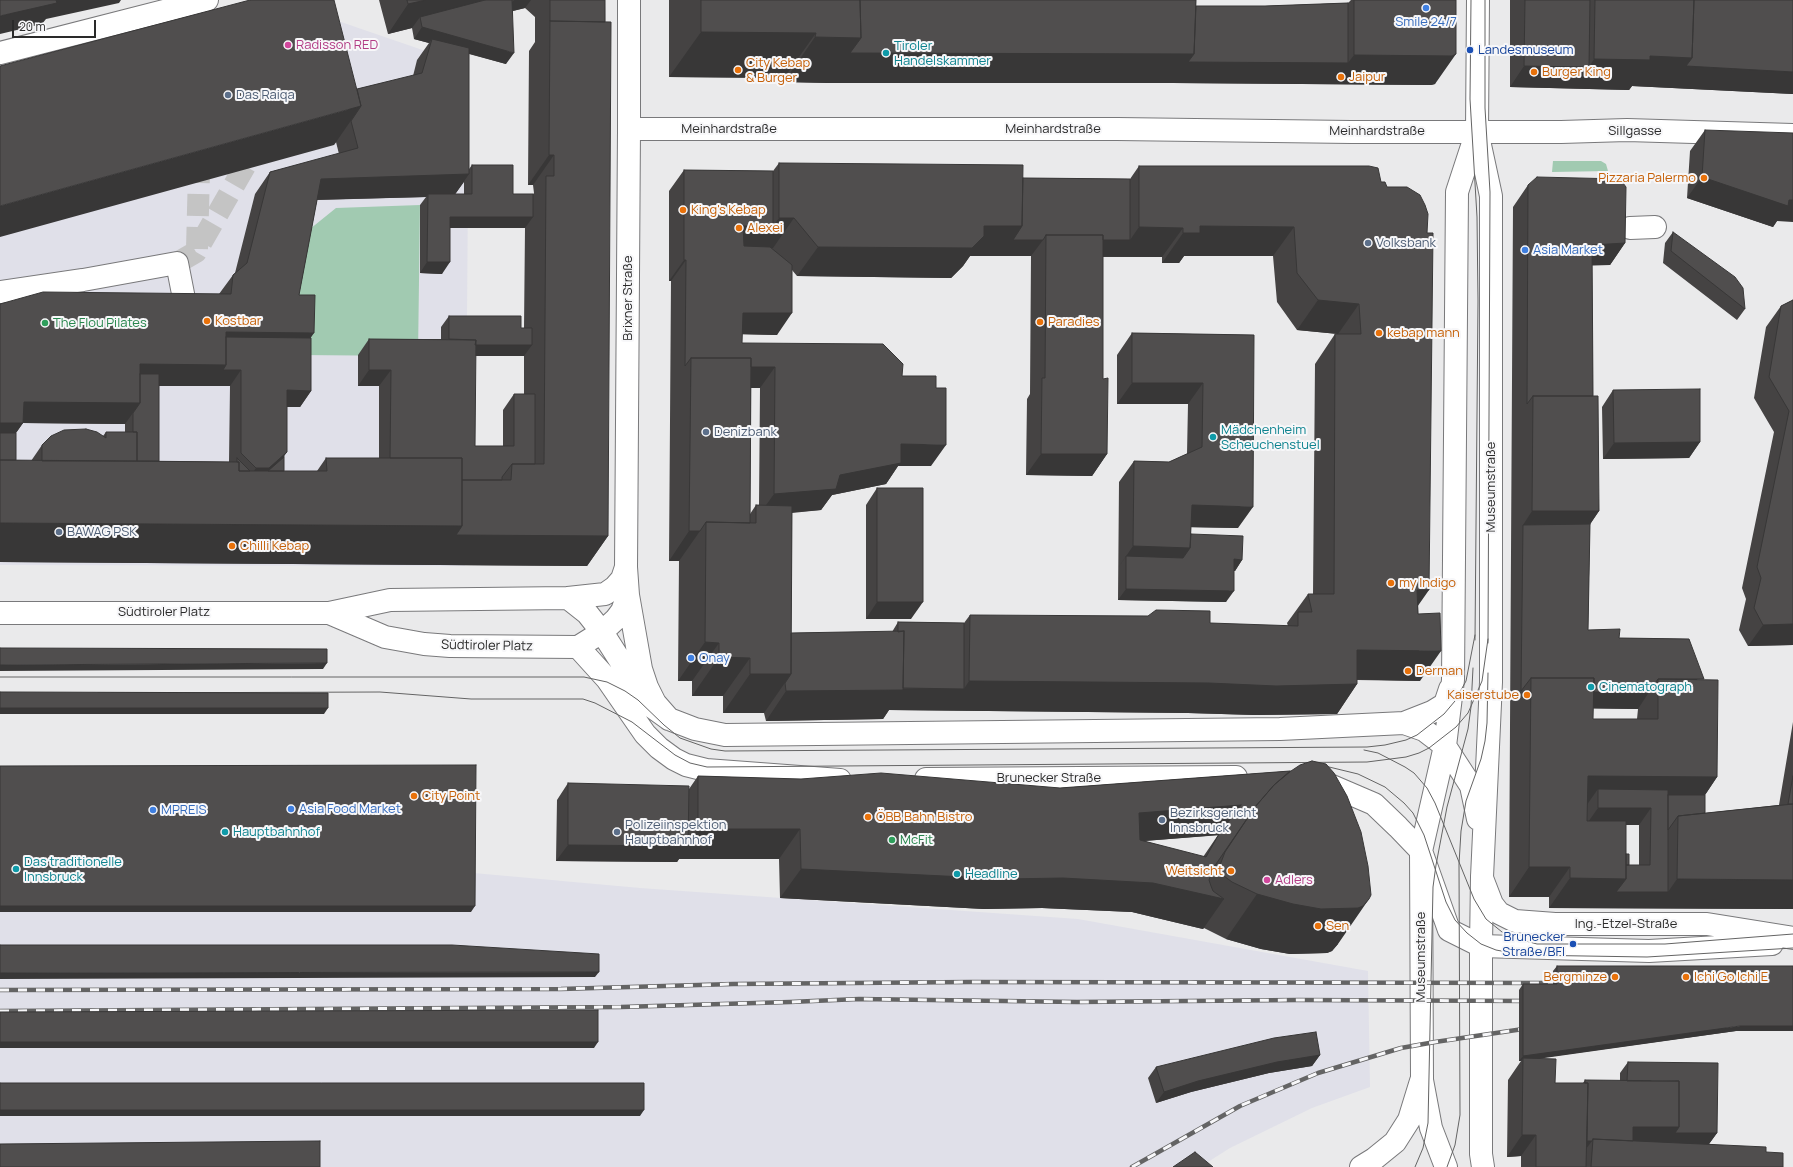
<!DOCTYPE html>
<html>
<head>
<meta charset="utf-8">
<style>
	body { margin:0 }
	#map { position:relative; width:1793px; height:1167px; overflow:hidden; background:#eaeaeb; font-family:Manrope,sans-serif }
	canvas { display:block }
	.scale { position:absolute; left:12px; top:20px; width:84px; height:18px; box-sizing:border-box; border:2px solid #2a2a2a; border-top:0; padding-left:5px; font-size:12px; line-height:14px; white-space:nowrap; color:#2a2a2a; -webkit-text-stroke:3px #f7f7f9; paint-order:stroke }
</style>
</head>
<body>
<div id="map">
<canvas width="1793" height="1167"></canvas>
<div class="scale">20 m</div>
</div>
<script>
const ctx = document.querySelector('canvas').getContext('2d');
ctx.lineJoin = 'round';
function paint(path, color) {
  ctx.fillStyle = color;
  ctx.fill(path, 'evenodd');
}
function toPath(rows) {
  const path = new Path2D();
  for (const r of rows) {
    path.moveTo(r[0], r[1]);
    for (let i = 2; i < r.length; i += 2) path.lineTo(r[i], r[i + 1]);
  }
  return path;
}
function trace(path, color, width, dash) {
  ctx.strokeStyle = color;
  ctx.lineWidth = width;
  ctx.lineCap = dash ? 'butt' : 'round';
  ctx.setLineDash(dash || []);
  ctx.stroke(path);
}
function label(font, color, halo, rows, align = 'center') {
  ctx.font = font + ' Manrope,sans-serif';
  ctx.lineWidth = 4;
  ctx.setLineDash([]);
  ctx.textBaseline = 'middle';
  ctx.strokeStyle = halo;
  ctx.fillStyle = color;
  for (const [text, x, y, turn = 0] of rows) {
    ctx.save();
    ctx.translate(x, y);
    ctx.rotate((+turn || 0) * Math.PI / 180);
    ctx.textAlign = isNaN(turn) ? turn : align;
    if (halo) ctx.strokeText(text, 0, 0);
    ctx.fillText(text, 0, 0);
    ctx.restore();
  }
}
paint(toPath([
	[315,13,469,66,465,566,0,565,0,97],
	[0,869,474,873,640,888,1078,919,1368,971,1370,1087,1312,1108,1230,1148,1200,1167,0,1167]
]), '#e0e0e9');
paint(toPath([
	[1553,161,1601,161,1606,164,1608,171,1552,172],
	[420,205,418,356,299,355,298,296,310,229,336,208]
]), '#a1cab1');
trace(toPath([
	[197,249,199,172,197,153],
	[177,263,196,252,257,145]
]), '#c4c4c4', 22, [22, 11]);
const pedestrian = toPath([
	[0,292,83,280,177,263,186,309,186,316]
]);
const minor = toPath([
	[0,53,207,0],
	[629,129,629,0],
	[1630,228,1655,227],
	[1482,878,1492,904,1499,913,1515,921,1555,924,1707,924,1793,938],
	[1481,946,1649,951,1772,944]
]);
const tertiary = toPath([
	[1478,0,1477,131,1491,196,1491,682,1482,877,1481,946,1481,1154,1483,1167],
	[568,598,587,613,602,632,623,665,637,692,648,704,669,719,695,729,725,735,1280,729,1404,723,1432,712,1445,704,1450,689],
	[0,613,329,613,390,600,568,598,605,594,615,587,622,579,626,567],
	[329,613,385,637,424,644,450,646,578,647,602,632,616,619,622,611,628,595],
	[578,647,607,679,645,734,659,748,674,759,686,765,706,770,840,780],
	[669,719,655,703,647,687,641,669,628,595,626,567,629,129,1117,129,1351,132,1561,132,1627,130,1793,135],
	[1404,723,1424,730,1445,746,1471,786,1478,819],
	[926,779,1236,777],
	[1316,782,1332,786,1374,804,1398,827,1421,851,1449,930,1481,946],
	[1361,1167,1374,1159,1395,1142,1409,1120,1421,1081],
	[1446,1167,1431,1128,1422,1080,1421,851,1445,746,1453,680,1457,192,1477,131]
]);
trace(pedestrian, '#79797b', 24);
trace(minor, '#79797b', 24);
trace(tertiary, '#79797b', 24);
trace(pedestrian, '#fff', 22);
trace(minor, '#fff', 22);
trace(tertiary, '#fff', 22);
trace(toPath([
	[1471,0,1470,99,1477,217,1478,301,1475,640],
	[1485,0,1485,108,1490,192,1488,643],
	[0,677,584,677,607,682,625,691,638,700,664,725,680,738,711,749,725,751,1367,747,1385,745,1406,740,1417,735,1444,714,1455,701,1466,681,1475,635],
	[98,693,380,692,471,699,583,699,595,703,632,722,675,755,690,763,707,767,1367,762,1406,757,1419,753,1429,748,1456,727,1468,713,1482,681,1488,639],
	[1364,750,1378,753,1405,767,1414,773,1427,788,1435,803,1474,899,1486,919,1502,932,1511,937,1537,944,1665,944,1793,934],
	[1325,766,1358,774,1385,787,1404,803,1413,813,1424,835,1446,902,1455,920,1467,933,1481,944,1496,950,1523,955,1647,957,1793,948],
	[1415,1167,1423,1148,1428,1123,1433,887,1436,865,1447,807,1468,729,1471,707,1473,668],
	[1447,1167,1455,1145,1460,1115,1459,864,1461,831,1466,801,1481,759,1485,741,1487,723,1488,673]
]), '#646464', 1);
const rail = toPath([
	[0,990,561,989,733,984,971,982,1564,983],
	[0,1011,621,1007,790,1002,859,999,1077,1002,1298,1000,1530,1001],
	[1132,1167,1240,1106,1318,1073,1401,1048,1435,1042,1530,1028]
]);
trace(rail, '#646464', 4.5);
trace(rail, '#f7f7f9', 3, [9]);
paint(toPath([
	[379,0,605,0,608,536,587,566,0,562,0,304,219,294,233,275,235,273,255,194,270,172,339,154,336,142,334,145,357,89,413,76,417,60,429,43,414,39,412,28,388,34],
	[525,8,535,17,535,42,529,51,528,185,533,185,534,193,533,194,513,194,472,165,469,169,469,54,506,64,513,11],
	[464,182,464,194,455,194],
	[426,197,420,205,420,273,442,274,450,228,525,228,524,328,521,328,449,316,441,327,441,339,369,339,358,355,358,386,379,386,379,458,326,458,317,471,284,471,284,457,287,407,300,407,311,391,311,338,299,295,317,200],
	[475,356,524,356,524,394,514,394,503,410,503,446,475,446],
	[159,386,230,386,229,462,159,461],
	[23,423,125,424,125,432,106,432,103,436,42,445,31,461,16,460,16,433],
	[669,0,1196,0,1196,6,1265,6,1348,3,1351,0,1456,0,1435,84,1431,85,1173,83,829,83,784,82,784,78,669,77],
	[1510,0,1793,0,1793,94,1632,86,1629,90,1510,87],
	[1705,130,1777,221,1773,227,1687,198,1690,151],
	[779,163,1023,178,1130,179,1139,166,1381,182,1387,187,1427,233,1418,606,1420,681,1357,680,1357,684,1337,714,1255,715,1188,713,889,710,883,719,766,721,764,713,723,713,723,696,692,696,692,681,678,681,679,561,669,561,671,281,669,281,669,191,684,170,773,171],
	[970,256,1031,256,1030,394,1027,399,1026,475,1092,476,1107,454,1103,379,1103,257,1162,257,1162,263,1179,263,1184,256,1273,256,1277,302,1297,330,1338,334,1335,334,1315,364,1313,594,1308,594,1287,623,1288,626,970,615,964,623,898,622,892,632,791,633,792,513,821,510,832,495,886,484,898,466,931,466,902,376,742,343,742,334,777,335,792,270,797,276,951,278,963,266],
	[751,388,760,388,759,505,756,505,750,514],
	[1528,185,1625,243,1610,265,1592,265,1593,396,1599,511,1590,524,1588,630,1619,638,1689,639,1717,777,1705,795,1705,813,1779,805,1793,722,1793,909,1549,908,1549,897,1509,897,1513,207],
	[1593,708,1638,709,1637,719,1593,719],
	[1626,825,1639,825,1639,865,1629,865,1626,854],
	[1673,232,1745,309,1737,320,1663,263,1665,243],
	[1793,300,1793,645,1748,646,1739,630,1746,599,1742,588,1774,432,1754,398,1766,327,1781,306],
	[1132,333,1254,335,1238,528,1191,527,1191,534,1242,560,1235,571,1234,571,1226,602,1118,600,1119,482,1134,461,1169,462,1187,454,1188,404,1117,404,1117,355],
	[1613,390,1700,442,1689,458,1603,459,1602,407],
	[877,488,911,619,866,619,866,505],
	[1290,771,1338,944,1332,951,1327,953,1290,954,1261,949,1226,939,1204,928,1203,929,1132,912,1042,908,984,909,780,898,779,859,679,859,677,862,556,861,557,800,568,783,689,789,698,776,1060,788],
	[1218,835,1203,857,1144,841],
	[1557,966,1736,1031,1540,1058,1555,1083,1583,1083,1585,1080,1620,1081,1620,1073,1628,1062,1717,1133,1709,1144,1766,1152,1783,1167,1521,1167,1521,1156,1507,1157,1508,1080,1521,1061,1519,1061,1519,990,1523,984,1553,984,1553,971],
	[1320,1055,1312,1066,1269,1073,1191,1092,1156,1103,1148,1078,1156,1067]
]), '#454343');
paint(toPath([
	[55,0,121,0,119,3,46,19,42,24,0,34,0,16],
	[426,0,506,0,420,17,412,28,388,34,408,4],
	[514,0,531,0,525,8,504,13],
	[422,27,514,53,506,64,431,43,432,39,429,43,414,39],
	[701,32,816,33,784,78,669,77],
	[815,37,861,38,1194,54,1348,63,1354,55,1456,54,1435,84,1431,85,1173,83,829,83,784,82],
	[1650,56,1692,58,1793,72,1793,94,1632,86,1629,90,1510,87,1524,66,1589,67,1594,59],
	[361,106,334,145,0,237,0,206],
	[549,155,554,155,533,185,528,185],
	[469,174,454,196,428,194,426,197,306,200,321,179],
	[1702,177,1793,200,1793,222,1777,221,1773,227,1687,198],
	[450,217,533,217,525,228,442,228],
	[779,218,794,218,773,248,728,247,743,226,773,226],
	[984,226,1022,226,1043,240,1031,256,970,256,963,266,951,278,797,276,818,247],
	[1200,226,1294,227,1273,256,1184,256,1179,263,1162,263,1183,233],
	[1139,227,1183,228,1162,257,1046,256,1046,240,1130,240],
	[1625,243,1610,265,1577,266,1592,245],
	[684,260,686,260,671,281,669,281],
	[427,262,450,262,442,274,420,273],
	[1318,300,1359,304,1338,334,1297,330],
	[743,313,792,313,777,335,728,334],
	[226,332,314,333,299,355,223,337],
	[449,345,532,345,524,356,441,356],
	[140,364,226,365,241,370,230,386,133,386],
	[691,366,775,367,760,388,690,387],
	[369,370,391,370,379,386,358,386],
	[1132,383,1203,383,1188,404,1117,404],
	[287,390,311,391,300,407,276,407],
	[24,402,140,403,125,424,23,423,8,444,0,444,0,423],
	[1700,442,1689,458,1603,459,1614,443],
	[901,444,946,445,931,466,898,466,886,484,832,495,821,510,759,515,774,494,840,475],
	[287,452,276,468,245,484,256,468],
	[1041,454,1107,454,1092,476,1026,475],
	[1192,505,1253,507,1238,528,1177,527],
	[1532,511,1599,511,1579,541,1523,525],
	[0,523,462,526,608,536,587,566,0,562],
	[689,531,700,531,679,561,669,561],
	[1133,546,1190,548,1176,569,1126,556,1118,568],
	[1234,559,1242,560,1235,571,1226,571],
	[1126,589,1234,591,1226,602,1118,600],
	[1417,590,1429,590,1408,620],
	[877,602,923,602,911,619,866,619],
	[1793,624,1793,645,1748,646,1763,625],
	[705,642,719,643,692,681,678,681],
	[1357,650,1441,651,1420,681,1337,679],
	[719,657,750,658,723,696,692,696],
	[327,663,323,669,0,671,0,665],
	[750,674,791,674,764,713,723,713],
	[969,681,1357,684,1337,714,1255,715,1188,713,889,710,883,719,766,721,786,691,897,688,964,689],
	[1530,691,1649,692,1638,709,1530,708],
	[0,708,328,708,324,714,0,714],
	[1588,776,1717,777,1697,807,1598,789,1586,806],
	[1241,805,1221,835,1118,843,1139,813],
	[1598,808,1651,808,1639,825,1586,825],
	[698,829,800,829,779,859,679,859,677,862,556,861,568,845,686,846],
	[1529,867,1570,867,1549,897,1509,897],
	[801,869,1063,878,1153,883,1224,899,1203,929,1132,912,1042,908,984,909,780,898],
	[1616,876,1668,892,1677,879,1793,880,1793,909,1549,908,1570,878],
	[1257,894,1369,899,1338,944,1332,951,1327,953,1290,954,1261,949,1226,939],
	[0,906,475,906,471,912,0,912],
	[599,972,595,977,0,979,0,973],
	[1740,1026,1793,1026,1793,1031,1736,1031,1523,1061,1523,1058,1521,1061,1519,1061,1523,1056],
	[0,1042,598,1042,594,1048,0,1048],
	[1320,1055,1312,1066,1269,1073,1191,1092,1156,1103,1164,1092,1198,1081,1277,1062],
	[0,1110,644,1110,640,1116,0,1116],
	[1633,1127,1679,1127,1717,1133,1709,1144,1621,1158],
	[1522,1135,1536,1135,1521,1156,1507,1157],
	[1584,1141,1592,1141,1580,1157]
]), '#383737');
const building = toPath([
	[0,0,56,0,57,3,0,16,0,0],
	[250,0,334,0,361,106,0,206,0,66,250,0],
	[407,0,426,0,408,4,407,0],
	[485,0,512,0,514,53,422,27,420,17,485,0],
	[550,0,605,0,605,22,550,21,550,0],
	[701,0,860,0,861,38,815,37,816,33,701,32,701,0],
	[860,0,1196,0,1194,54,850,53,861,38,860,0],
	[1354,0,1456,0,1456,54,1452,56,1354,55,1354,0],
	[1525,0,1590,0,1589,67,1524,66,1525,0],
	[1595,0,1694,0,1692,58,1650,56,1650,60,1594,59,1595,0],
	[1694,0,1793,0,1793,72,1686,66,1692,58,1694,0],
	[1348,3,1348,63,1188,62,1194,54,1196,6,1265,6,1348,3],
	[550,21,611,22,608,536,456,535,462,526,462,480,511,480,512,464,544,464,546,176,554,176,554,155,549,155,550,21],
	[432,39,469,48,469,174,321,179,299,295,315,295,314,333,226,332,226,365,140,364,140,403,24,402,23,423,0,423,0,304,43,292,231,294,233,275,247,263,270,172,358,148,351,121,361,106,357,89,422,73,432,39],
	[1705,130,1793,133,1793,200,1789,200,1788,206,1702,177,1705,130],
	[779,163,1023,165,1022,226,984,226,984,236,972,248,818,247,794,218,779,218,779,163],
	[472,165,513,165,513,194,533,194,533,217,450,217,450,262,427,262,428,194,472,194,472,165],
	[1139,166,1369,166,1378,168,1381,182,1385,182,1387,187,1407,187,1420,195,1425,205,1428,214,1427,233,1433,233,1429,590,1417,590,1418,614,1440,613,1441,651,1357,650,1357,684,1276,686,1209,683,969,681,970,615,1148,616,1156,610,1210,611,1210,623,1298,626,1298,612,1312,612,1308,594,1334,594,1335,334,1361,334,1359,304,1318,300,1297,273,1294,227,1200,226,1200,233,1183,233,1183,228,1139,227,1139,166],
	[684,170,773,171,773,226,743,226,744,246,770,247,792,265,792,313,743,313,742,343,883,344,903,364,902,376,936,376,936,388,946,388,946,445,901,444,901,463,840,475,836,489,774,494,775,367,751,367,751,358,691,358,685,366,686,260,684,260,684,170],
	[1537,177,1620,179,1626,187,1625,243,1592,245,1593,396,1533,396,1527,404,1528,185,1537,177],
	[1023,178,1130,179,1130,240,1103,240,1103,235,1046,235,1043,240,1013,240,1022,226,1023,178],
	[1673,232,1735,277,1743,288,1745,309,1671,251,1673,232],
	[1046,235,1103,235,1103,379,1108,378,1107,454,1041,454,1042,378,1045,378,1046,235],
	[1793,300,1793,624,1763,625,1754,608,1761,578,1757,567,1789,411,1769,377,1781,306,1793,300],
	[449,316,521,316,521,328,532,328,532,345,475,345,476,340,449,339,449,316],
	[1132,333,1254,335,1253,507,1192,505,1190,548,1133,546,1134,461,1169,462,1202,447,1203,383,1132,383,1132,333],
	[226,337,311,338,311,391,287,390,287,452,269,468,256,468,241,453,241,370,223,370,226,365,226,337],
	[369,339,476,340,475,446,514,446,514,394,535,394,535,464,512,464,502,477,502,480,462,480,462,458,390,458,391,370,369,370,369,339],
	[691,358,751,358,750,523,706,522,700,531,689,531,691,358],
	[140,374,159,374,159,461,137,461,137,432,133,432,133,413,140,403,140,374],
	[1700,389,1700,442,1614,443,1613,390,1700,389],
	[1533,396,1598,396,1599,511,1532,511,1533,396],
	[86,429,97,432,106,438,106,432,137,432,137,461,42,461,42,445,51,436,64,430,86,429],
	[0,433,16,433,16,460,0,460,0,433],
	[284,457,284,471,268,471,284,457],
	[237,458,250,471,239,471,239,462,237,462,237,458],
	[326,458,462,458,462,526,0,523,0,460,239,462,239,471,327,471,326,458],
	[877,488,923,488,923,602,877,602,877,488],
	[756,505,792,506,791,674,750,674,750,658,719,657,719,643,705,642,706,522,756,523,756,505],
	[1590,524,1588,630,1620,629,1619,638,1689,639,1704,679,1658,679,1649,692,1594,692,1594,678,1531,678,1521,691,1523,525,1590,524],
	[1191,534,1243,536,1242,560,1234,559,1234,591,1126,589,1126,556,1183,558,1190,548,1191,534],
	[898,622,964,623,964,689,903,688,904,631,898,632,898,622],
	[904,631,903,690,786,691,785,683,791,674,791,633,904,631],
	[0,648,327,649,327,663,0,665,0,648],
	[1531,678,1594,678,1593,719,1658,719,1658,679,1718,680,1717,777,1588,776,1587,821,1626,821,1626,879,1570,878,1570,867,1529,867,1531,678],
	[0,692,328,693,328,708,0,708,0,692],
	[1312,761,1326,764,1334,773,1347,796,1361,832,1368,866,1371,895,1369,899,1363,906,1358,908,1321,909,1293,904,1257,894,1232,882,1224,876,1220,865,1225,852,1255,807,1274,785,1291,771,1300,765,1312,761],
	[476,765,475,906,0,906,0,766,476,765],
	[1290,771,1274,785,1255,807,1214,867,1209,880,1211,886,1213,891,1224,899,1153,883,1063,878,1005,879,801,869,800,829,698,829,698,776,801,779,881,773,1060,788,1290,771],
	[1241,805,1219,834,1206,857,1140,840,1139,813,1241,805],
	[1793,776,1793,804,1788,804,1793,776],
	[568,783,689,786,688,846,568,845,568,783],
	[1598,789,1668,790,1668,892,1616,892,1626,879,1626,865,1650,865,1651,808,1598,808,1598,789],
	[1668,795,1705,795,1705,813,1678,816,1668,830,1668,795],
	[1793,804,1793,880,1677,879,1678,816,1793,804],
	[1626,854,1629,854,1629,865,1626,865,1626,854],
	[0,945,452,945,599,954,599,972,0,973,0,945],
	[1557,966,1793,966,1793,1026,1740,1026,1523,1056,1523,984,1557,984,1557,966],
	[598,1010,598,1042,0,1042,0,1012,598,1010],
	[1316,1032,1320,1055,1277,1062,1198,1081,1164,1092,1156,1067,1274,1038,1316,1032],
	[1523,1058,1556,1059,1555,1083,1588,1083,1586,1167,1536,1167,1536,1135,1522,1135,1523,1058],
	[1628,1062,1718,1063,1717,1133,1675,1133,1679,1127,1679,1081,1627,1081,1628,1062],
	[1585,1080,1679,1081,1679,1127,1633,1127,1633,1141,1593,1139,1592,1141,1587,1141,1588,1083,1585,1083,1585,1080],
	[0,1083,644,1083,644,1110,0,1110,0,1083],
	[1593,1139,1766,1147,1766,1152,1783,1153,1783,1167,1591,1167,1593,1139],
	[320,1141,320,1167,0,1167,0,1144,320,1141],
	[1195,1152,1213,1167,1173,1167,1195,1152]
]);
paint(building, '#504e4e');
trace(building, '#383737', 1);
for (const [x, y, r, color] of [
	[1426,8,4,"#3f7fe0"],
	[288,45,4,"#d1479c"],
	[1470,50,4,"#1a4fb4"],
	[886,53,4,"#0f9aa8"],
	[738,70,4,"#e8710a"],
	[1534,72,4,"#e8710a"],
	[1341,77,4,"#e8710a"],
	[228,95,4,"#5c6f8a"],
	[1704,178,4,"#e8710a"],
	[683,210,4,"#e8710a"],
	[739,228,4,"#e8710a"],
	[1368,243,4,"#5c6f8a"],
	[1525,250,4,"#3f7fe0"],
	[207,321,4,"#e8710a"],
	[1040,322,4,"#e8710a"],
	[45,323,4,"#2e9e5b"],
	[1379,333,4,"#e8710a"],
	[706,432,4,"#5c6f8a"],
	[1213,437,4,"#0f9aa8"],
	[59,532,4,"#5c6f8a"],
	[232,546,4,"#e8710a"],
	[1391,583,4,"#e8710a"],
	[691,658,4,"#3f7fe0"],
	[1408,671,4,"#e8710a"],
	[1591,687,4,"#0f9aa8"],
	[1527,695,4,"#e8710a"],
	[414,796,4,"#e8710a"],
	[291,809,4,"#3f7fe0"],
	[153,810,4,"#3f7fe0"],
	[868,817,4,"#e8710a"],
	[1162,820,4,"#5c6f8a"],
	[225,832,4,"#0f9aa8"],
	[617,832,4,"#5c6f8a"],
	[892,840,4,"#2e9e5b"],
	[16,869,4,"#0f9aa8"],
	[1231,871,4,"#e8710a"],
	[957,874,4,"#0f9aa8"],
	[1267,880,4,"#d1479c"],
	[1318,926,4,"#e8710a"],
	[1573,944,4,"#1a4fb4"],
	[1615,977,4,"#e8710a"],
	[1686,977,4,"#e8710a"]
]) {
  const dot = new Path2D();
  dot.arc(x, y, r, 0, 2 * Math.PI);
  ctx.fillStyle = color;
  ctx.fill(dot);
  trace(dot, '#f7f7f9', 1.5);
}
label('13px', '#366cbe', '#f7f7f9', [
	["Smile 24/7",1426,22,"center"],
	["Asia Market",1533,250],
	["Onay",699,658],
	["Asia Food Market",299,809],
	["MPREIS",161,810]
], 'left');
label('13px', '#b23c85', '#f7f7f9', [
	["Radisson RED",296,45],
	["Adlers",1275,880]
], 'left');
label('13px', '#0d838f', '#f7f7f9', [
	["Tiroler",894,46],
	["Handelskammer",894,61],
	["Mädchenheim",1221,430],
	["Scheuchenstuel",1221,445],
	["Cinematograph",1599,687],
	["Hauptbahnhof",233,832],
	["Das traditionelle",24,862],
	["Innsbruck",24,877],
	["Headline",965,874]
], 'left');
label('13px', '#164399', '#f7f7f9', [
	["Landesmuseum",1478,50],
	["Brunecker",1565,937,"right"],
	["Straße/BFI",1565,952,"right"]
], 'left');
label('13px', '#c56008', '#f7f7f9', [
	["City Kebap",746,63],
	["& Burger",746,78],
	["Burger King",1542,72],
	["Jaipur",1349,77],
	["Pizzaria Palermo",1696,178,"right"],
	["King's Kebap",691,210],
	["Alexei",747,228],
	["Kostbar",215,321],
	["Paradies",1048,322],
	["kebap mann",1387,333],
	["Chilli Kebap",240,546],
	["my Indigo",1399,583],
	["Derman",1416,671],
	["Kaiserstube",1519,695,"right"],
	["City Point",422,796],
	["ÖBB Bahn Bistro",876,817],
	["Weitsicht",1223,871,"right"],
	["Sen",1326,926],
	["Bergminze",1607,977,"right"],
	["Ichi Go Ichi E",1694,977]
], 'left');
label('13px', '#4e5e75', '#f7f7f9', [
	["Das Raiqa",236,95],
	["Volksbank",1376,243],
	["Denizbank",714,432],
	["BAWAG PSK",67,532],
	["Bezirksgericht",1170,813],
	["Innsbruck",1170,828],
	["Polizeiinspektion",625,825],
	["Hauptbahnhof",625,840]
], 'left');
label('13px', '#2a2a2a', '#f7f7f9', [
	["Meinhardstraße",729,129],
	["Meinhardstraße",1053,129],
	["Meinhardstraße",1377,131],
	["Sillgasse",1635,131],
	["Brixner Straße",628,298,-90],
	["Museumstraße",1491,487,-90],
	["Südtiroler Platz",164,612],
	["Südtiroler Platz",487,646,1],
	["Brunecker Straße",1049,778],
	["Ing.-Etzel-Straße",1626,924],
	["Museumstraße",1421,957,-90]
]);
label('13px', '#27864d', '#f7f7f9', [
	["The Flou Pilates",53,323],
	["McFit",900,840]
], 'left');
</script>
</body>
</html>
